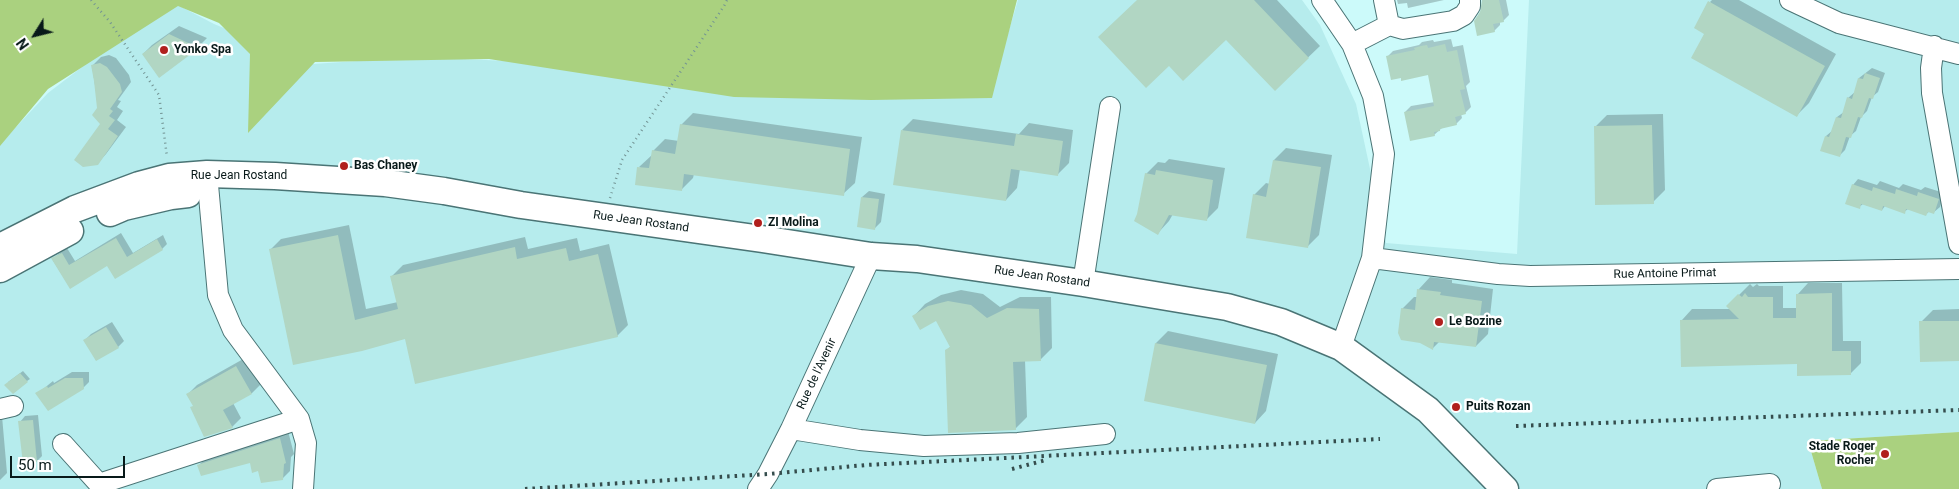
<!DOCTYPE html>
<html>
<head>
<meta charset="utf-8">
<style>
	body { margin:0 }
	#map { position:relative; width:1959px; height:489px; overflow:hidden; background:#ccfafa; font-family:Roboto,sans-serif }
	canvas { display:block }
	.north { position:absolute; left:10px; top:10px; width:50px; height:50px; -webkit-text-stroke:4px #fff; paint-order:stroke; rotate:234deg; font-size:14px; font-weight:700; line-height:20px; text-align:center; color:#081919 }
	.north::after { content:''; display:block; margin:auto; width:18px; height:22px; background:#081919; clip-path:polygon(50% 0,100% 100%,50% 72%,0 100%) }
	.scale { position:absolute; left:10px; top:456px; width:115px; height:22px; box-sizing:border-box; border:2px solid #081919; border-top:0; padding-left:6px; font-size:15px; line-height:18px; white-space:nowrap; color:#081919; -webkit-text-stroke:4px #fff; paint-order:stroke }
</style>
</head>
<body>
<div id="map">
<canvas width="1959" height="489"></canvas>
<div class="north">N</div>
<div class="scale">50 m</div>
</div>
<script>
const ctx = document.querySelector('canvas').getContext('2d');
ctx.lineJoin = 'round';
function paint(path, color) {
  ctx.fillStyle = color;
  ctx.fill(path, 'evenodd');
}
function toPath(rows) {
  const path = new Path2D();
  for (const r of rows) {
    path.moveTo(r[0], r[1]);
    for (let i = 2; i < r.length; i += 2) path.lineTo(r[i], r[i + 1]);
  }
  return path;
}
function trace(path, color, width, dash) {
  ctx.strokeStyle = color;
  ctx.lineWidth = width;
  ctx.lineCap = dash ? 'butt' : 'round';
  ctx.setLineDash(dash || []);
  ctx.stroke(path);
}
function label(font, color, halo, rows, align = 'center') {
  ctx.font = font + ' Roboto,sans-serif';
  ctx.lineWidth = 5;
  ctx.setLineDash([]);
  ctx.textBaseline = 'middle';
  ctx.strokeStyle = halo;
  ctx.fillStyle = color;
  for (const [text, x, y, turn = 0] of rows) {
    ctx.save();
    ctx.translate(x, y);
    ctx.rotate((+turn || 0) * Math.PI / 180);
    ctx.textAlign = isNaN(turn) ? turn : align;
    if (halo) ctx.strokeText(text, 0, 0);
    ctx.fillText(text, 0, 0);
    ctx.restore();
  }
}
paint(toPath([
	[1018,0,1302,0,1320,25,1356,104,1386,243,1517,254,1529,0,1959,0,1959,432,1808,441,1822,489,0,489,0,144,48,93,103,51,176,4,214,24,313,64,416,57,555,63,989,97]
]), '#b6eced');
paint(toPath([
	[0,0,1017,0,992,98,871,100,734,97,489,59,315,62,248,133,250,54,219,23,178,6,48,89,0,146],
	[1959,432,1959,489,1822,489,1808,441]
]), '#aad17f');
paint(toPath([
	[1138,0,1277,0,1320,46,1275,89,1226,38],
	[1397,0,1444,0,1408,8,1407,3,1398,4],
	[1483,0,1506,0,1509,15,1503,21,1500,21,1500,25,1494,31,1484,11],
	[1712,0,1739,0,1836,54,1809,103,1797,115,1710,2],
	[179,26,207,38,198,47,159,76,143,54,152,45],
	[1451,39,1453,47,1463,45,1470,82,1466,86,1471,107,1465,113,1461,114,1462,118,1456,124,1443,127,1434,135,1405,112,1411,106,1435,102,1429,74,1387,57,1393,51,1419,45,1422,42,1433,40,1434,42],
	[109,55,116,58,129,75,131,82,118,100,121,101,117,107,123,111,117,120,126,127,106,154,97,164,101,124,92,66,101,57],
	[1872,68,1885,73,1878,92,1872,97,1867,111,1861,117,1856,131,1850,136,1845,150,1839,156,1826,136,1832,131,1837,117,1844,112,1848,98,1855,92,1859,78],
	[693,113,862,137,855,183,843,194,694,174,693,178,681,190,639,167,652,155,653,151,665,139,679,141,681,125],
	[1663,114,1665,190,1653,202,1595,127,1607,115],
	[913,119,1019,134,1029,123,1073,130,1069,163,1057,175,1020,169,1017,188,1006,200,902,130],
	[1286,148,1332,155,1319,235,1307,247,1254,195,1266,183,1270,184,1274,160],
	[1169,159,1225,168,1218,208,1206,220,1173,214,1169,221,1158,233,1139,215,1146,174,1158,162,1165,163],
	[1858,179,1877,185,1880,181,1899,188,1903,184,1921,190,1925,187,1944,193,1940,207,1934,212,1930,211,1926,214,1908,209,1904,212,1885,206,1882,210,1863,204,1859,207,1853,185],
	[869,191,885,194,881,222,874,229,862,197],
	[349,225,366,309,398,302,392,276,403,265,525,237,528,249,577,238,580,251,609,244,628,325,617,336,406,338,362,349,270,250,281,239],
	[121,233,133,253,163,235,167,244,162,249,107,264,70,287,52,259,67,248,75,261],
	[1430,277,1452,280,1452,283,1493,289,1488,334,1476,346,1440,341,1433,348,1402,309,1414,297,1418,297,1419,289],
	[1808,283,1842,283,1843,341,1861,341,1861,363,1850,374,1798,363,1682,320,1692,309,1730,309,1728,306,1750,284,1753,287,1757,284,1759,286,1783,286,1783,308,1798,308,1798,294],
	[961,290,983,294,1000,307,1020,297,1051,297,1052,348,1041,359,1025,360,1027,417,1015,429,946,351,951,346,936,319,914,316,925,304,941,295],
	[1959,309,1959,360,1921,322,1933,310],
	[112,322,124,341,118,347,96,360,85,340,91,334],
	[1168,331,1278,354,1266,411,1255,423,1145,400,1156,343],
	[245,358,261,384,252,393,233,403,241,418,232,427,194,405,188,394,197,385],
	[23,371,30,379,27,381,8,382],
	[72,372,89,372,89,382,83,388,37,394,53,381,54,383],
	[38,415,42,456,37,461,20,422,25,416],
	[0,416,2,416,7,473,0,480],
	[288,431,294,454,291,457,290,471,282,479,259,469,251,461,199,465,207,457]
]), '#0003');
paint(toPath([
	[1137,0,1254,0,1309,58,1275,91,1226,40,1183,81,1169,66,1146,88,1098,37],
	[1482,0,1499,0,1504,22,1493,24,1495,32,1477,36,1474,21,1480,12],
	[1708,1,1825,66,1797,117,1691,58,1704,34,1694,28],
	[169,34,199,48,159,78,142,54],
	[1445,44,1447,52,1457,50,1465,89,1460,90,1466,114,1455,117,1457,125,1440,129,1440,131,1434,132,1435,136,1410,141,1404,112,1434,106,1428,75,1401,81,1401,78,1391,80,1386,56,1415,50,1414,48,1421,46,1427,45,1428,48],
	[100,63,107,67,120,84,122,92,110,109,113,111,109,116,115,120,108,129,118,136,98,165,83,167,74,160,100,124,92,115,97,108,94,81,91,65],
	[1865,73,1880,78,1873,99,1869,98,1862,118,1858,117,1851,138,1846,137,1840,157,1820,151,1825,136,1829,137,1836,117,1841,118,1847,97,1852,99,1858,78,1863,79],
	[680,124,850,149,844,196,684,174,682,191,635,185,637,167,649,168,652,150,675,154],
	[1652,125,1654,204,1595,205,1594,126],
	[901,130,1014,146,1016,134,1063,141,1058,176,1011,169,1006,201,893,185],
	[1273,160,1321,167,1308,248,1246,238,1253,194,1266,197],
	[1156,170,1213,180,1207,221,1169,215,1158,235,1134,221,1137,214,1145,173,1155,175],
	[1852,184,1872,191,1873,187,1895,194,1896,189,1917,196,1918,192,1939,199,1934,214,1928,212,1926,216,1906,209,1905,214,1883,206,1882,211,1861,204,1860,209,1845,204],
	[861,197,879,199,875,230,857,227],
	[338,235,355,320,398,309,390,276,515,247,517,259,566,248,569,261,598,254,618,337,415,384,405,339,362,351,293,365,269,249],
	[116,238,127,257,157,239,163,250,115,279,107,266,70,289,51,258,62,253,69,265],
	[1417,289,1441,292,1440,295,1482,301,1476,347,1434,342,1433,350,1420,343,1401,340,1398,333,1401,308,1415,310],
	[1745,293,1748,297,1773,297,1773,318,1796,318,1796,294,1832,293,1832,351,1851,351,1851,375,1797,376,1797,364,1681,367,1680,320,1739,319,1726,306,1738,294,1742,297],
	[948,301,971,305,987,318,1007,308,1039,309,1041,361,1013,362,1016,430,948,433,945,350,950,347,936,321,920,330,912,316,928,306],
	[1919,321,1959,321,1959,361,1920,362],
	[106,327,119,348,96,361,83,340],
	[1155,343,1267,365,1255,424,1144,401],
	[236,366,252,394,223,410,233,428,204,437,190,407,193,406,186,394],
	[20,373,28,382,13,394,4,385],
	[65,378,83,378,84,389,48,411,35,393,47,386,48,388],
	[33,420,37,462,23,464,18,421],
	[280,438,286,463,284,464,283,480,261,483,258,471,252,473,250,463,201,476,197,465]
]), '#b1d6c3');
const minor = toPath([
	[1322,0,1352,44,1373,96,1384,154,1372,258,1341,347],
	[1790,0,1839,23,1959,54],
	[1389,25,1403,29,1453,21,1464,15,1470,6,1470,0],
	[1352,44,1389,25,1384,0],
	[1934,46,1931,68,1932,93,1959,244],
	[207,174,218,295,233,330,299,419,306,443,303,489],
	[1372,258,1498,274,1530,276,1959,269],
	[1083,283,1110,107],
	[0,409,13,406],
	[791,429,860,440,924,446,1018,443,1105,434],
	[63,444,99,484,299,419],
	[758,489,768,474,791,429,871,256],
	[1717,489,1770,484]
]);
const major = toPath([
	[110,213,124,207,171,196,188,194],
	[0,247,75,209,139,185,169,177,207,174,275,176,385,183,444,191,521,205,762,239,871,256,917,259,1083,283,1227,307,1281,322,1341,347,1428,410,1505,489],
	[0,269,70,231]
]);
trace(minor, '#4a7475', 22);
trace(major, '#4a7475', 29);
trace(toPath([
	[91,0,110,22,159,95,167,157],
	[610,198,622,160,724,6,727,0]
]), '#729393', 2.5, [1, 4]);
trace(minor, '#fff', 20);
trace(major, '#fff', 26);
trace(toPath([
	[1516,426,1959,410],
	[1012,469,1046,460],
	[525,489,768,474,866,465,1380,439]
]), '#354d4d', 4, [2.5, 5]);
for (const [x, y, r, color] of [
	[164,50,5,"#b0201d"],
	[344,166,5,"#b0201d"],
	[758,223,5,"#b0201d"],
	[1439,322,5,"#b0201d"],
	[1456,407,5,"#b0201d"],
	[1885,454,5,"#b0201d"]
]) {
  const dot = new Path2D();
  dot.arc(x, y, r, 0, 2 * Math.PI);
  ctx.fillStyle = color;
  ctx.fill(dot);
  trace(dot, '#fff', 2);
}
label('bold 12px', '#081919', '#fff', [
	["Yonko Spa",174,50],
	["Bas Chaney",354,166],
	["ZI Molina",768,223],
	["Le Bozine",1449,322],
	["Puits Rozan",1466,407],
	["Stade Roger",1875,447,"right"],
	["Rocher",1875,461,"right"]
], 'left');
label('12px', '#081919', '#fff', [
	["Rue Jean Rostand",239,176],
	["Rue Jean Rostand",641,222,8],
	["Rue Antoine Primat",1665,274,-1],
	["Rue Jean Rostand",1042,277,8],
	["Rue de l'Avenir",817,374,-65]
]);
</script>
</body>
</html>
